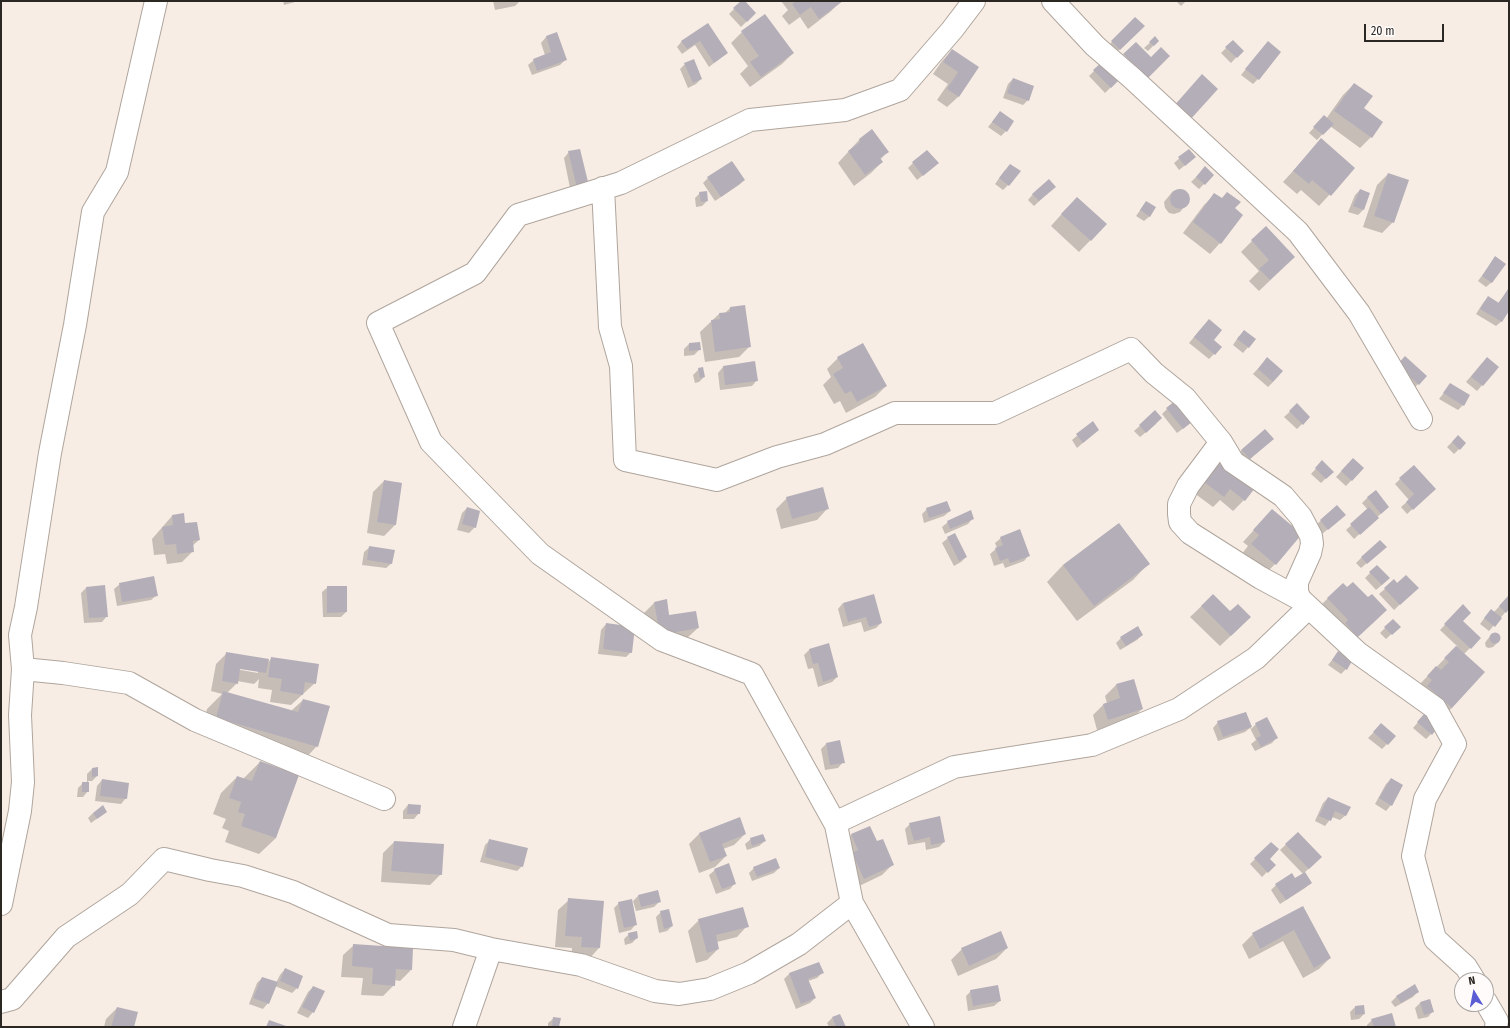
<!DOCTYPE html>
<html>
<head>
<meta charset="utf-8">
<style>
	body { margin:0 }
	#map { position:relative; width:1510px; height:1028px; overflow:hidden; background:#f7ede4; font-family:"Fira Sans Condensed",sans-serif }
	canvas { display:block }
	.frame { position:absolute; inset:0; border:2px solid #2b2824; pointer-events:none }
	.north { position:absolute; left:1454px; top:972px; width:40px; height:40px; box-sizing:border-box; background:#fefbfa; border:1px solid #aaa7a4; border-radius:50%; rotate:350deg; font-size:11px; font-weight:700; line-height:16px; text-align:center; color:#2b2824 }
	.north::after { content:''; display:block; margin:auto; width:14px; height:18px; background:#5b5dd5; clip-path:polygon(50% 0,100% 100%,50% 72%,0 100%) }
	.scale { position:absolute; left:1364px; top:24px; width:80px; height:18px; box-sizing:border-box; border:2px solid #2b2824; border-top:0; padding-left:5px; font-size:12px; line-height:14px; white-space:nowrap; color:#2b2824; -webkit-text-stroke:3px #fefbfa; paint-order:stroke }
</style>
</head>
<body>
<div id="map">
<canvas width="1510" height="1028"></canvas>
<div class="frame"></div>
<div class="north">N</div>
<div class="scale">20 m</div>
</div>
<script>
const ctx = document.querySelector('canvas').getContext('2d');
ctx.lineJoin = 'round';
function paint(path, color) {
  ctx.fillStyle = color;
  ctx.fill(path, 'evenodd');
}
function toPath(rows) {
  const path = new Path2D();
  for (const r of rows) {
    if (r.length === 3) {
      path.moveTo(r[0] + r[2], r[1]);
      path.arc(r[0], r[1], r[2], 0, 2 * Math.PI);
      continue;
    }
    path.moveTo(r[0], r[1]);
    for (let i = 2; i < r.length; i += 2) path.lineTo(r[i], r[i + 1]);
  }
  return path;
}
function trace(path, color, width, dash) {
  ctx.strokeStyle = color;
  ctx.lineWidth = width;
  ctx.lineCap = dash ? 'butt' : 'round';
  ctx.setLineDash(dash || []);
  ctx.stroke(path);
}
paint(toPath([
	[283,1,299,1,284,5],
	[493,1,520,1,515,6,495,10],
	[742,1,755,13,741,27,729,14],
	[781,1,841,1,830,12,808,29,800,17,789,25,782,16,788,10],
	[1176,1,1186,1,1181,6],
	[1135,18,1143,26,1114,55,1107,47],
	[708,24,727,53,709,67,695,45,682,54,677,47,682,41],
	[742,32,793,53,782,64,750,87,740,74,748,66,731,43],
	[557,34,566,59,560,65,532,75,528,65,534,60,545,55,541,43,546,37],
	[1155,38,1158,41,1148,51,1144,48],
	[1233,41,1242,51,1231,63,1221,53],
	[1263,48,1258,79,1253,84,1241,75],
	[952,50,978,68,958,97,947,107,937,100,948,84,933,74,942,61],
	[1102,63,1119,79,1105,93,1089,76],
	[685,64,701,79,696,84,688,88,680,69],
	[1013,79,1028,100,1023,105,1003,98,1008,84],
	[1354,84,1363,108,1382,122,1371,137,1360,148,1330,126,1317,140,1309,133,1324,117,1326,119,1343,95],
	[1000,112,1006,131,1001,136,988,127],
	[872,131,887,152,880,160,882,162,871,173,854,186,838,163,859,140],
	[1321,140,1354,168,1319,206,1301,190,1297,194,1283,182],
	[1189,150,1189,162,1179,170,1174,163],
	[569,152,588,185,571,193,564,158],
	[913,163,932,168,917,180,908,168],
	[1205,168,1204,184,1199,189,1191,182],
	[1005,170,1008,185,1003,190,995,184],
	[1388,174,1393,222,1382,233,1363,227,1377,185],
	[708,178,744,180,739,185,715,201,703,183],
	[1179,189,1185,190,1189,195,1189,201,1180,212,1174,214,1169,213,1165,208,1164,202,1173,191],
	[1360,190,1369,194,1363,210,1358,215,1348,212,1355,195],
	[1049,192,1034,206,1028,200,1033,194],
	[700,193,707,201,702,206,696,207,695,198],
	[1215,194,1234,209,1220,243,1210,254,1183,233,1204,205],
	[1146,202,1150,216,1144,221,1136,216],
	[1066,209,1106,224,1079,252,1051,226],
	[1266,227,1283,268,1259,291,1249,281,1259,271,1241,252],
	[1495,258,1492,282,1486,287,1478,281],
	[1508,290,1509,291,1509,309,1502,321,1496,326,1476,314,1483,303,1488,297,1498,303],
	[730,308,750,346,739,357,705,362,700,332,719,314,724,314],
	[1204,325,1213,340,1214,354,1209,359,1189,343],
	[1239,336,1255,339,1243,353,1233,345],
	[689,344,700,349,694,355,684,356,684,349],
	[838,358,886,386,875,397,846,413,840,401,834,404,823,385,831,377,827,369],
	[754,362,757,380,752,386,720,390,718,373,723,367],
	[1482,363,1498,367,1477,391,1466,382],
	[1262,364,1273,382,1268,387,1253,374],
	[699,369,704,377,699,382,695,383,693,375],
	[1392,371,1426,376,1413,389],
	[1450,385,1463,405,1458,410,1439,399],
	[1297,405,1309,417,1297,429,1284,417],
	[1167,409,1185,427,1177,433,1162,414],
	[1155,412,1156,424,1140,437,1134,431],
	[1092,423,1098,430,1077,448,1072,440],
	[1458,436,1465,443,1454,454,1447,447],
	[1267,444,1244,464,1237,455,1242,450],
	[1221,462,1244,500,1233,511,1220,500,1213,507,1194,493,1210,473],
	[1322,462,1332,472,1321,483,1311,474],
	[1348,464,1363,468,1346,486,1336,477],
	[1400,479,1429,494,1407,514,1401,507,1409,500,1395,484],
	[384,481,401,483,395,525,384,536,367,533,373,492],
	[1368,497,1388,507,1354,539,1346,530,1368,510,1362,503],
	[787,498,827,509,817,520,781,529,776,509],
	[1337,506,1339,520,1322,534,1315,526],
	[467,508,475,527,469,533,457,530,462,513],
	[927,509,950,511,944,516,924,523,922,514],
	[1272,510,1275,564,1264,575,1241,555,1248,546,1243,542],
	[172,516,184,524,199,540,192,546,193,551,182,562,167,564,165,554,154,555,152,539],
	[973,518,968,524,945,534,942,527,948,522],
	[1118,524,1149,563,1133,580,1077,621,1047,582,1063,565],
	[948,538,966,557,961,562,954,566,942,543],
	[1001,538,1029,555,1024,561,1005,568,1003,563,994,566,990,554,997,548,995,543],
	[370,547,392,563,386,568,362,565,364,552],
	[1380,552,1361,568,1356,563,1362,557],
	[1377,566,1383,584,1376,590,1365,578],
	[1394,581,1412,593,1394,610,1379,594],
	[120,584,157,595,151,600,117,606,114,589],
	[328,587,346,612,341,617,323,617,322,592],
	[86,588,107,616,102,622,84,623,81,593],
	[1213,595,1239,628,1220,646,1190,617],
	[1508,597,1509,608,1489,631,1480,624,1486,616,1494,612],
	[1328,598,1375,621,1346,647,1317,609],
	[666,600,669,616,698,628,687,638,649,646,643,614,654,603],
	[843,603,881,623,876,628,864,632,861,622,843,627,838,609],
	[1463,606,1462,621,1480,638,1464,654,1452,708,1441,718,1417,687,1457,646,1440,630],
	[606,624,631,652,626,657,598,654,601,630],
	[1399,627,1386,639,1380,633,1385,628],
	[1496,633,1499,635,1500,638,1498,642,1493,647,1489,648,1486,647,1485,643,1487,640,1492,634],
	[1142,635,1137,640,1120,650,1116,643,1121,638],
	[809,650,837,677,832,682,818,687,813,668,808,669,804,655],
	[227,653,267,663,272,658,315,683,291,705,270,702,272,690,258,688,259,679,254,684,237,681,237,683,227,693,291,711,303,700,317,746,301,763,200,734,207,709,222,694,211,691,216,664],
	[236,667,258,671,258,673,235,669],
	[1338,653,1346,669,1341,674,1328,665],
	[1133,680,1142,709,1131,720,1097,730,1093,715,1104,704,1107,703,1105,696,1116,685],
	[1246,713,1251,729,1256,724,1277,737,1272,743,1255,751,1251,744,1256,740,1250,728,1245,732,1218,741,1213,728,1218,722],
	[1419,721,1431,734,1426,739,1413,728],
	[1376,730,1387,744,1382,749,1368,738],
	[826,744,843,762,838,768,825,770,821,749],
	[260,762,276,838,259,854,225,842,229,831,222,828,226,819,213,814,221,793,237,777,243,779],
	[92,769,97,776,92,781,88,781,88,791,83,797,77,797,78,788,83,783,87,783,87,774],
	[1391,779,1391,805,1386,811,1375,804,1386,784],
	[102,780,126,798,121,804,95,801,97,786],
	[1328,798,1346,815,1340,820,1332,817,1325,826,1315,821,1323,803],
	[408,805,419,813,414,819,403,819,403,811],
	[106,812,91,823,88,818,93,813],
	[910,824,944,842,939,847,926,850,925,842,908,845,905,829],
	[869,827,876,843,893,864,882,875,853,889,841,846,851,835],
	[700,833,745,834,734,845,723,849,726,856,715,867,699,873,689,844],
	[1298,833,1316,862,1304,873,1311,883,1305,888,1280,904,1271,890,1276,885,1295,880,1303,874,1280,850],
	[751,839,765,841,759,846,747,850,745,844],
	[490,840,522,866,517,871,480,862,485,845],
	[394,842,441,874,430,885,381,882,383,853],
	[1271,843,1268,859,1274,865,1262,877,1250,864],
	[754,868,779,868,774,873,752,881,749,873],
	[715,870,735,883,730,889,716,894,709,875],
	[638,896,659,902,654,907,636,911,633,901],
	[569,900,599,948,589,959,571,957,572,948,555,947,558,910],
	[619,903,636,924,631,930,619,933,614,908],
	[1303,907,1330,958,1319,969,1303,978,1283,941,1249,959,1242,945,1253,934],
	[661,912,672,926,667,931,659,933,656,917],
	[699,920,747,926,737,937,717,942,718,949,707,960,696,963,688,931],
	[629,934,637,938,632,943,625,945,624,939],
	[354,945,411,970,400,981,394,980,394,985,383,996,361,995,363,978,341,977,343,955],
	[1007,948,996,959,958,976,951,960,962,949],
	[818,963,822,973,817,978,808,981,815,998,810,1003,796,1009,784,979,789,974],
	[285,969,297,988,292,993,275,986,268,1003,263,1009,249,1004,257,983,262,978,276,983,280,975],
	[313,987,313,1012,308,1018,297,1013,308,992],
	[971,991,1000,1001,994,1006,968,1011,966,996],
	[1418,991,1413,997,1395,1007,1391,1002,1397,996],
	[1430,1000,1433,1011,1428,1017,1418,1019,1415,1008,1420,1003],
	[1364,1006,1364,1014,1359,1019,1351,1020,1350,1012,1355,1007],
	[117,1008,133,1027,104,1027,106,1019],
	[554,1018,558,1027,548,1027,548,1023],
	[832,1018,845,1027,829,1027,827,1023],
	[1372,1020,1395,1027,1367,1027,1367,1025]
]), '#0003');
paint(toPath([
	[741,1,745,1,756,13,747,22,733,8],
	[796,1,843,1,819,19,811,7,800,15,792,4],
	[765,14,794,53,761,77,750,62,759,56,741,31],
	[1135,17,1145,26,1120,50,1111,41],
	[708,23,728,53,714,63,700,41,687,49,681,41],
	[557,32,567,60,537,71,533,59,551,52,546,36],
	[1155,36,1159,41,1154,46,1149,42],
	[1233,40,1244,51,1237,58,1225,47],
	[1268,41,1281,52,1259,80,1245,69],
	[1136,42,1151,57,1161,47,1170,56,1147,79,1123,54],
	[952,49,979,67,959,97,947,89,958,72,943,62],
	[694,59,702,79,693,83,684,63],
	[1102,62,1120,79,1111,88,1093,70],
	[1202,74,1218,89,1189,121,1173,107],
	[1013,78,1034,86,1029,101,1007,93],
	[1354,83,1373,96,1364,108,1383,122,1372,138,1334,111],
	[1000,111,1014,121,1007,132,992,122],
	[1324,115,1334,124,1323,135,1313,127],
	[872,129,889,152,880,158,883,162,865,175,848,151,860,142,859,139],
	[1321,138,1355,168,1331,196,1312,180,1309,184,1293,171],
	[580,149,589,186,577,188,568,151],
	[1189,149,1196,157,1185,166,1178,157],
	[927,150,939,163,923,176,912,162],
	[732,161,745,180,721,197,707,177],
	[1010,164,1021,171,1009,186,999,178],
	[1205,166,1214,175,1205,185,1196,177],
	[1388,173,1409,180,1394,223,1374,216],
	[1049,179,1056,187,1039,201,1032,194],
	[1180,199,10],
	[1360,189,1370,193,1364,210,1353,206],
	[707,191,708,201,701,202,699,192],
	[1227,192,1241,202,1235,208,1243,215,1221,244,1193,222,1214,193,1222,198],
	[1077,197,1107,224,1091,241,1061,214],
	[1146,201,1156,207,1150,217,1140,210],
	[1266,226,1295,257,1270,280,1259,269,1269,260,1251,240],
	[1495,256,1506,264,1492,283,1482,276],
	[1508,289,1509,289,1509,311,1502,322,1480,309,1488,296,1499,303],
	[745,305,751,347,715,352,711,320,720,319,719,313,730,312,730,307],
	[1209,319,1222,330,1214,340,1222,347,1215,355,1194,337],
	[1244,330,1256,339,1249,348,1237,339],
	[700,342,701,350,689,351,689,343],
	[863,343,887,386,857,402,851,391,845,394,833,374,843,368,837,357],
	[1405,356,1427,376,1419,385,1397,365],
	[1267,357,1283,371,1273,382,1258,369],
	[1487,357,1499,367,1483,386,1471,377],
	[755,361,758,381,725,385,723,366],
	[703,367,705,377,700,378,698,368],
	[1450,383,1470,395,1464,406,1443,393],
	[1175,401,1192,422,1183,429,1166,408],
	[1297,403,1310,417,1303,425,1289,411],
	[1155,410,1162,418,1146,433,1139,425],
	[1093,421,1099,430,1083,443,1076,434],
	[1265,429,1274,439,1250,459,1241,450],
	[1458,435,1466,443,1460,450,1452,442],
	[1353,458,1364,468,1352,481,1341,471],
	[1322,460,1334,472,1326,479,1315,468],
	[1221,461,1255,488,1245,501,1230,489,1224,497,1204,482],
	[1414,465,1436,489,1413,510,1406,502,1414,494,1399,478],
	[384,480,402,483,396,525,377,522],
	[823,487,829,509,792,519,786,497],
	[1376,490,1389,507,1381,514,1367,497],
	[947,501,951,511,929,518,926,508],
	[1337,505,1346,515,1328,530,1320,520],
	[467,507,480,511,476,528,462,524],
	[1369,507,1379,518,1360,535,1350,524],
	[1272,509,1302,534,1276,565,1251,544,1259,535,1253,530],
	[971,510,974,519,950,529,947,521],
	[184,513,185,523,197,522,200,540,193,541,194,552,177,554,176,544,165,545,162,527,173,525,172,515],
	[1119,523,1150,564,1094,606,1063,565],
	[1020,529,1030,556,1010,563,1008,558,1000,561,995,548,1003,545,1000,537],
	[955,533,967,557,959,561,947,537],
	[1380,540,1387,547,1367,564,1361,557],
	[369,546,395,550,392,564,367,560],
	[1377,565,1390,578,1382,585,1369,572],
	[1406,575,1419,588,1400,605,1384,588,1394,579,1397,583],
	[154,576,158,596,122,602,119,583],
	[1353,582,1368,597,1372,594,1387,610,1358,637,1345,623,1348,620,1327,598,1343,583,1347,587],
	[105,585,108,617,89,618,86,587],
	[327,586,347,586,347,612,327,613],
	[874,594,882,623,869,627,866,617,848,622,843,603],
	[1213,594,1230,611,1238,604,1251,617,1231,636,1201,606],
	[1508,596,1509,609,1506,613,1499,606],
	[667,599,669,615,696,611,699,628,660,635,654,602],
	[1463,604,1471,613,1463,621,1481,638,1471,649,1444,624],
	[1491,609,1502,618,1495,627,1484,618],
	[1393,619,1401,627,1392,635,1384,627],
	[606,623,635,627,632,653,603,649],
	[1138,626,1143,635,1126,646,1120,637],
	[1495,638,5.5],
	[829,643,838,677,823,682,818,663,813,664,809,649],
	[1456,646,1485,672,1452,708,1427,686,1432,680,1427,676,1436,666,1441,670,1449,662,1444,658],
	[1338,651,1352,661,1347,670,1332,660],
	[226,652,269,659,266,673,240,669,238,684,222,681],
	[271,657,319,664,316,684,305,682,303,695,280,691,282,679,268,677],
	[1134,679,1143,709,1108,720,1103,704,1120,698,1116,684],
	[223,691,298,712,303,699,330,706,318,747,216,718],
	[1246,712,1252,727,1223,737,1217,721],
	[1424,714,1439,726,1432,735,1417,722],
	[1267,717,1278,738,1261,747,1256,738,1261,736,1255,723],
	[1381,723,1396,736,1388,745,1373,732],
	[840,740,845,763,830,765,826,743],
	[260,761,299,775,276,838,241,826,245,814,238,812,241,802,229,798,237,776,252,781],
	[98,767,98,776,92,777,92,768],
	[1391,778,1403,785,1392,806,1379,798],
	[102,779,129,783,127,799,100,796],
	[82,782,89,782,89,792,82,792],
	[1328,797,1351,807,1346,816,1335,811,1331,821,1319,816],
	[408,804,421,805,420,814,407,814],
	[103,805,107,812,97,819,93,813],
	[940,816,945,842,931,845,930,837,914,841,909,823],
	[740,817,746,834,722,844,727,856,710,862,699,833],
	[870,826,877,841,883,839,894,865,864,879,852,853,858,850,851,834],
	[1298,832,1322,857,1309,869,1285,844],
	[763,834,766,841,752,846,750,838],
	[489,839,528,848,523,867,485,857],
	[394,841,444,844,442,875,391,871],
	[1271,842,1279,849,1270,859,1276,865,1268,873,1254,858],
	[776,858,780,868,757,877,753,867],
	[729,863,736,884,722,889,714,869],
	[1305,872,1312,883,1286,900,1275,884,1292,873,1295,878],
	[658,890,661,902,641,907,638,895],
	[568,898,604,901,600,948,581,947,582,937,565,936],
	[632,899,637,925,624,928,618,902],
	[1303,906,1331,958,1314,968,1294,930,1260,949,1252,933],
	[743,907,749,927,716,935,719,949,707,953,698,919],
	[669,909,673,926,664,929,660,911],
	[637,931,638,938,630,941,628,933],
	[1001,931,1008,948,969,966,961,948],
	[353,944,413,948,412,970,396,969,395,986,372,984,373,968,352,966],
	[819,962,824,973,808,979,816,998,801,1004,789,973],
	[285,968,303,976,298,989,280,981],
	[262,977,278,982,269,1004,253,998],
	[1415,984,1419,992,1401,1003,1396,996],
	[998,985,1001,1001,973,1006,970,990],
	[313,986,325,991,314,1013,302,1007],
	[1430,999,1434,1012,1424,1015,1420,1002],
	[1364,1005,1365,1014,1355,1015,1355,1006],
	[117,1007,138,1012,134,1027,111,1027],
	[1392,1013,1396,1027,1374,1027,1371,1019],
	[840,1014,846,1027,836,1027,832,1017],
	[553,1017,561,1018,559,1027,552,1026],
	[269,1020,289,1027,266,1027]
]), '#b4aeb8');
const minor = toPath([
	[1053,1,1095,46,1132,78,1298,232,1359,313,1421,419],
	[603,188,610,327,621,366,625,460,717,480,777,457,825,444,895,413,995,413,1131,349,1154,373,1185,398,1221,442,1233,462,1283,496,1301,517,1311,536,1312,544,1310,553,1297,582,1297,592,1300,599,1358,653,1435,708,1455,744,1425,799,1413,856,1435,939,1466,967,1474,980],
	[1221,442,1188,486,1179,504,1179,514,1180,522,1190,533,1261,578,1300,599],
	[23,669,63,673,129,683,195,720,384,799],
	[836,825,752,674,662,640,540,554,431,442,378,323,475,273,518,215,621,183,750,120,845,110,900,90,952,30,974,1],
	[1,904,20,811,23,782,20,715,23,669,20,635,26,607,50,453,75,325,93,212,117,172,156,1],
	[1,1002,12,999,66,937,130,894,164,859,210,870,243,876,293,892,388,935,454,940,491,949,581,965,655,991,679,994,710,989,749,973,799,944,852,903],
	[1486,1002,1497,1021,1496,1027],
	[464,1027,491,949],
	[923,1027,852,903,836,825,841,820,954,767,1092,745,1179,709,1256,658,1308,608]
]);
trace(minor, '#afa59d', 24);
trace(minor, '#fff', 22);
</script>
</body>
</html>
